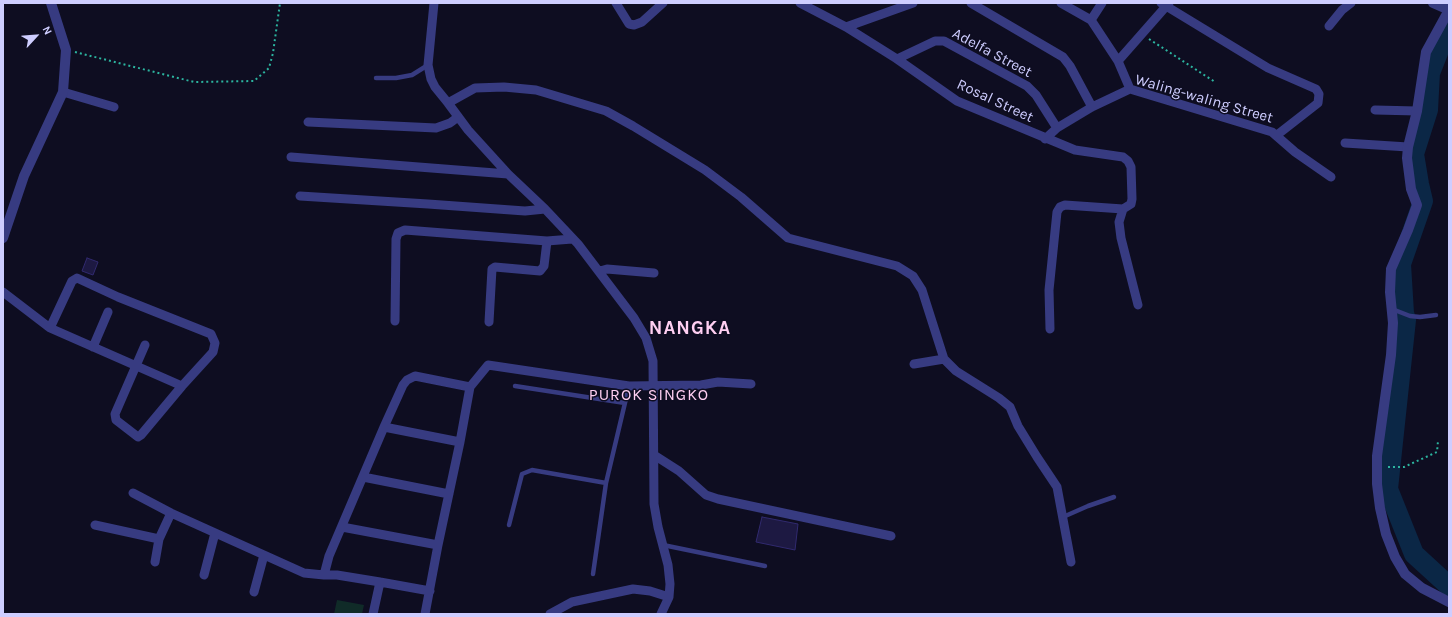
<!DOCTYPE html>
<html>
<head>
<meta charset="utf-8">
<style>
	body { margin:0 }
	#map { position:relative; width:1452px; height:617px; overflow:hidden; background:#0e0d21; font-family:Karla,sans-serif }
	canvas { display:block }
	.frame { position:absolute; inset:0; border:4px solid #cecdff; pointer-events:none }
	.north { position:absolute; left:16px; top:16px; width:40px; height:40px; -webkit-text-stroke:3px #0e0d21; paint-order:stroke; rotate:64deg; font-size:11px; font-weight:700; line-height:16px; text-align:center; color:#cecdff }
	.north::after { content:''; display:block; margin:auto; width:14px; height:18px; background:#cecdff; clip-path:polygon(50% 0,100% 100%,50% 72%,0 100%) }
</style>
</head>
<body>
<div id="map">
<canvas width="1452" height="617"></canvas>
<div class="frame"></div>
<div class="north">N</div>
</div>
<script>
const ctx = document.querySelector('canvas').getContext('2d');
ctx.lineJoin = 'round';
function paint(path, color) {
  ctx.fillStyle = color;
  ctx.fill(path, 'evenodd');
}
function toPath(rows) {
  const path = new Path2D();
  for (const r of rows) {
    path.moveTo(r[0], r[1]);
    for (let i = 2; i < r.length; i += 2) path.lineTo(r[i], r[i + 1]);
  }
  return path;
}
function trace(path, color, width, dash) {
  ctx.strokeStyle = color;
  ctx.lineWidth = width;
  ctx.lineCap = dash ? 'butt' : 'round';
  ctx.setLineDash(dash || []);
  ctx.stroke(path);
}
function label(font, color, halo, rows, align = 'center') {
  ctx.font = font + ' Karla,sans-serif';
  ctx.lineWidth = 3;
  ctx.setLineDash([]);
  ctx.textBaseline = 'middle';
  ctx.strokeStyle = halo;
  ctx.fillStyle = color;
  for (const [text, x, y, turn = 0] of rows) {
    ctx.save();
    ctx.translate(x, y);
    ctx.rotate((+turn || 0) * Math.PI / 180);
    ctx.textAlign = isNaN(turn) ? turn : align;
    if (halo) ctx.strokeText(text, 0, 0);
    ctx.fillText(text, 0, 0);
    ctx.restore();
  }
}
paint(toPath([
	[337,600,364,605,362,614,334,614]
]), '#102b28');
trace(toPath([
	[1449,25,1430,73,1428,110,1414,154,1419,184,1423,201,1401,264,1404,313,1406,320,1388,489,1414,554,1449,586]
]), '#0b2746', 20);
const building = toPath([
	[87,258,98,262,93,275,82,271,87,258],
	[762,517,798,524,795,550,756,542,762,517]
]);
paint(building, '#1d1942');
trace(building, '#312a6f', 1);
trace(toPath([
	[1149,39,1215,82],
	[75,52,194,82,254,81,269,68,273,53,280,3],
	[1388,467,1404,467,1437,452,1438,441]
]), '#2cb49f', 2, [2, 3]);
trace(toPath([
	[376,78,396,78,412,75,428,65],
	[1392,309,1410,316,1420,317,1436,315],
	[515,386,625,403],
	[1063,517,1088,506,1114,497],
	[509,525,522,474,532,470,606,483],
	[663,545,765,566],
	[593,574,606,483,629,386]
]), '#373b81', 4.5);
trace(toPath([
	[434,3,428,65,431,79,435,87,448,103,468,130,508,174,545,209,578,244,634,318,646,338,653,361,654,504,658,527,668,565,670,584,669,597,661,614],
	[616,3,629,24,634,25,642,22,663,3],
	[800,3,846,27,897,59,957,101,1075,150,1123,157,1128,161,1131,167,1132,199,1131,204,1123,209,1119,222,1121,238,1138,305],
	[971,3,1063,57,1070,66,1092,107],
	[1061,3,1091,20,1118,61,1130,89],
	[1161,3,1268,68,1316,89,1319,94,1318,103,1277,135],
	[1091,20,1102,3],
	[1329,26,1342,10,1351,3],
	[846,27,913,3],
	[897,59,935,41,944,41,1027,86,1036,95,1057,128],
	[1118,61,1169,3],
	[63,92,114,107],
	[448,103,475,88,504,87,536,90,606,111,633,126,705,170,741,197,788,238,897,266,913,276,922,290,944,359,956,371,999,398,1010,407,1018,426,1037,457,1057,487,1071,562],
	[1375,110,1417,111],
	[308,122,436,128,450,123,458,117],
	[1045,139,1057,128,1092,107,1130,89,1272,132,1295,152,1331,177],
	[1345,143,1408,147],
	[291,157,508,174],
	[300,196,428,204,525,211,545,209],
	[600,271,607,269,654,273],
	[3,292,50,328,182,386],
	[395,321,396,239,398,233,405,230,547,241,572,239],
	[489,322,492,269,495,267,540,271,544,266,547,241],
	[50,328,72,281,77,278,118,297,211,334,215,343,213,352,182,386,141,435,138,437,116,420,115,414,145,345],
	[1050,329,1049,290,1057,212,1060,207,1065,205,1123,209],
	[93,347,108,312],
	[914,364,944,359],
	[384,427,460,442],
	[654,455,679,471,706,495,718,499,891,536],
	[363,477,449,494],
	[133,493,171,513,304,573,324,575,329,556,384,427,403,385,407,380,415,376,470,387],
	[95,525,159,539,171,513],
	[342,527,438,545],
	[155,562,159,539],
	[204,575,215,533],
	[324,575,337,575,380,582,430,591],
	[254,592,264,555],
	[373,614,380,582],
	[425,614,438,545,460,442,470,387,488,365,629,386,701,385,718,382,751,384],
	[550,614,572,602,633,589,650,591,669,597]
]), '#373b81', 9);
trace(toPath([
	[1433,3,1449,10,1426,52,1417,111,1408,147,1407,158,1411,189,1417,205,1408,230,1391,269,1390,292,1393,323,1391,355,1377,456,1377,484,1380,508,1386,534,1395,557,1405,574,1422,588,1449,602],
	[3,238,24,176,63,92,66,50,51,3]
]), '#373b81', 10);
label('15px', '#cecdff', '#0e0d21', [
	["Adelfa Street",992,53,28],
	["Waling-waling Street",1204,99,16],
	["Rosal Street",995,101,25]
]);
ctx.letterSpacing = '1px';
label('16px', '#ffcff2', '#0e0d21', [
	["PUROK SINGKO",649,395]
]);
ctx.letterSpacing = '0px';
ctx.letterSpacing = '1px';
label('bold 19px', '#ffcff2', '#0e0d21', [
	["NANGKA",690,329]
]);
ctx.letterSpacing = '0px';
</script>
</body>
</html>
